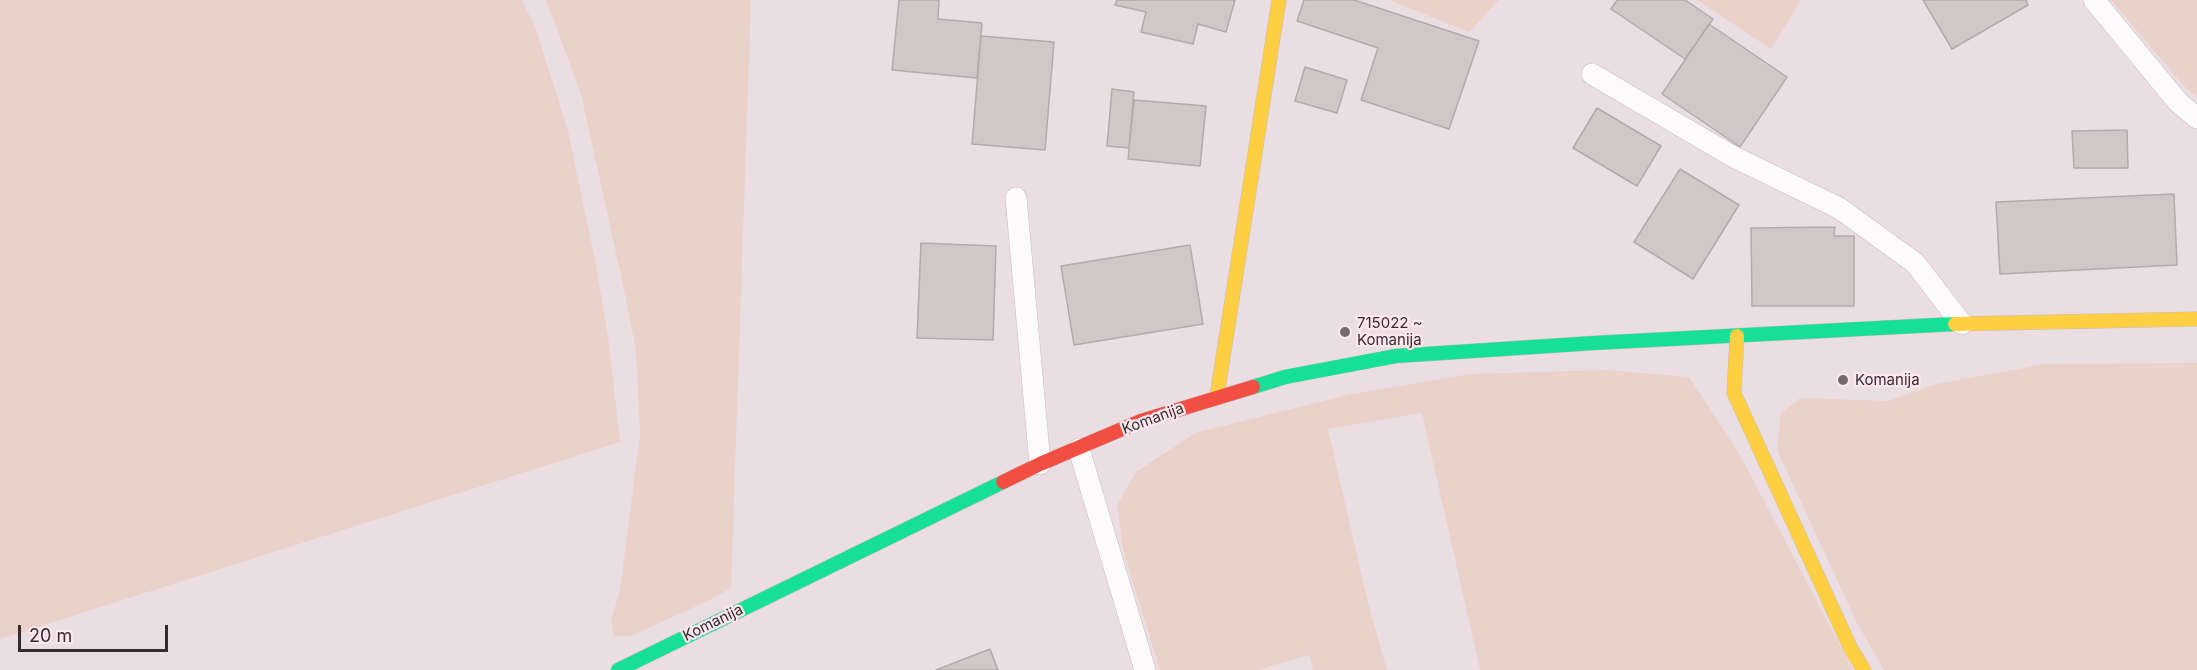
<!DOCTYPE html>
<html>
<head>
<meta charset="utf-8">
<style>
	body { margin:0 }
	#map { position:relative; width:2197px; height:670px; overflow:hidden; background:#ebdee2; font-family:Inter,sans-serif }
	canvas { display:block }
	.scale { position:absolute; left:18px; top:625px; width:150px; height:27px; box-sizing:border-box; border:3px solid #352c2f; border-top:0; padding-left:8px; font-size:18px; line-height:21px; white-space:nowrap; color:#352c2f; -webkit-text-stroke:4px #fde7ed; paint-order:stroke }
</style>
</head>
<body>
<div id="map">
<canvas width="2197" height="670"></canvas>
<div class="scale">20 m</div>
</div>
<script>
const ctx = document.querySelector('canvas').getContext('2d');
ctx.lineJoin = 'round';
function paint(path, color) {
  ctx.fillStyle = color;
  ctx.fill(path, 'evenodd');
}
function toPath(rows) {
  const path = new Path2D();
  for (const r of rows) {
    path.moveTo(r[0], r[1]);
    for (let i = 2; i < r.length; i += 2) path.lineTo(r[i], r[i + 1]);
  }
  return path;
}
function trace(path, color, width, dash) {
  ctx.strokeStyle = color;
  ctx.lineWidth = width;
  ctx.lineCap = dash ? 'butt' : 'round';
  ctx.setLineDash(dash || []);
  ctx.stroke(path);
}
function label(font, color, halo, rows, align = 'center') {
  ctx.font = font + ' Inter,sans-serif';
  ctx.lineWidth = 4.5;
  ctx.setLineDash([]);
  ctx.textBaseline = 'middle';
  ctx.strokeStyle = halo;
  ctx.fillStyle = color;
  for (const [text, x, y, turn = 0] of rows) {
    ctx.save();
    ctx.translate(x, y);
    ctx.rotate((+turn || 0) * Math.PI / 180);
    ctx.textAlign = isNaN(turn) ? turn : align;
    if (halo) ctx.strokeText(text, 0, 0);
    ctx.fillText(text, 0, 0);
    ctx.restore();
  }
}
paint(toPath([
	[0,0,522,0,536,29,568,131,595,260,608,336,620,442,0,639],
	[546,0,751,0,731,588,712,599,631,636,614,636,611,621,620,590,640,434,636,350,622,280,581,94],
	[1389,0,1499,0,1469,32],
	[1697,0,1801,0,1771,49],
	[2111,0,2197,0,2197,97,2182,84],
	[2197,363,2197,670,1884,670,1857,623,1777,450,1781,413,1800,398,1888,401,1937,384,2045,364],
	[1607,370,1689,377,1740,455,1853,670,1480,670,1422,413,1328,429,1367,599,1387,670,1313,670,1309,655,1257,670,1160,670,1123,550,1117,505,1136,472,1195,433,1352,394,1470,374]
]), '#ead1ca');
const building = toPath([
	[899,0,939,0,938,19,982,23,977,78,892,70,899,0],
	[1117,0,1235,0,1226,32,1198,24,1193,44,1141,32,1146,12,1115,5,1117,0],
	[1304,0,1354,0,1479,41,1449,129,1361,100,1378,48,1297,21,1304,0],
	[1617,0,1685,0,1713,19,1685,59,1611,9,1617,0],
	[1923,0,2026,0,2028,5,1952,49,1923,0],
	[1709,24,1787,77,1740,147,1662,94,1709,24],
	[981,36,1054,42,1045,150,972,144,981,36],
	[1305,67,1347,80,1337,113,1295,101,1305,67],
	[1112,89,1134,92,1129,148,1107,146,1112,89],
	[1134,100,1206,106,1200,166,1128,159,1134,100],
	[1597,108,1661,146,1637,186,1573,148,1597,108],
	[2127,130,2128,168,2074,168,2072,131,2127,130],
	[1680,169,1739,205,1693,279,1634,242,1680,169],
	[2174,194,2177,265,2000,274,1996,202,2174,194],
	[1835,227,1834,236,1854,236,1854,306,1752,306,1751,228,1835,227],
	[921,243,996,246,993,340,917,338,921,243],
	[1190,245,1203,324,1074,345,1061,266,1190,245],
	[990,649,998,670,936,670,990,649]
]);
paint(building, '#d1c6c8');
trace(building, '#b3aaab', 1.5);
const lane = toPath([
	[2094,0,2178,102,2197,118],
	[1592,74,1732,156,1839,208,1915,263,1962,324],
	[1016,198,1040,464],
	[1079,449,1145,670]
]);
const fast = toPath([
	[1253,387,1285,377,1396,356,1594,343,1955,324],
	[618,670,1003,482]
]);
const slow = toPath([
	[1955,324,2197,319],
	[1737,336,1734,393,1851,649,1864,670],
	[1217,396,1279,0]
]);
const jam = toPath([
	[1003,482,1040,464,1141,421,1253,387]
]);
trace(lane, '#c6bcbf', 22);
trace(fast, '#c6bcbf', 15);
trace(slow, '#c6bcbf', 15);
trace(jam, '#c6bcbf', 15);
trace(lane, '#fcfafb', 21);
trace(fast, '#16e098', 14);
trace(slow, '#ffcf43', 14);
trace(jam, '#f24e42', 14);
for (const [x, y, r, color] of [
	[1345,332,6,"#756a6e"],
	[1843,380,6,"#756a6e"]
]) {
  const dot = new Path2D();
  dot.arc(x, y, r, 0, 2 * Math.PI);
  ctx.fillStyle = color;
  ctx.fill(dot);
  trace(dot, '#fde7ed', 2);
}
label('15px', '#352c2f', '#fde7ed', [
	["715022 ~",1357,323],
	["Komanija",1357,340],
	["Komanija",1855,380]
], 'left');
label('15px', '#352c2f', '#fde7ed', [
	["Komanija",1153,419,-20],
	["Komanija",713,623,-26]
]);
</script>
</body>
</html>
